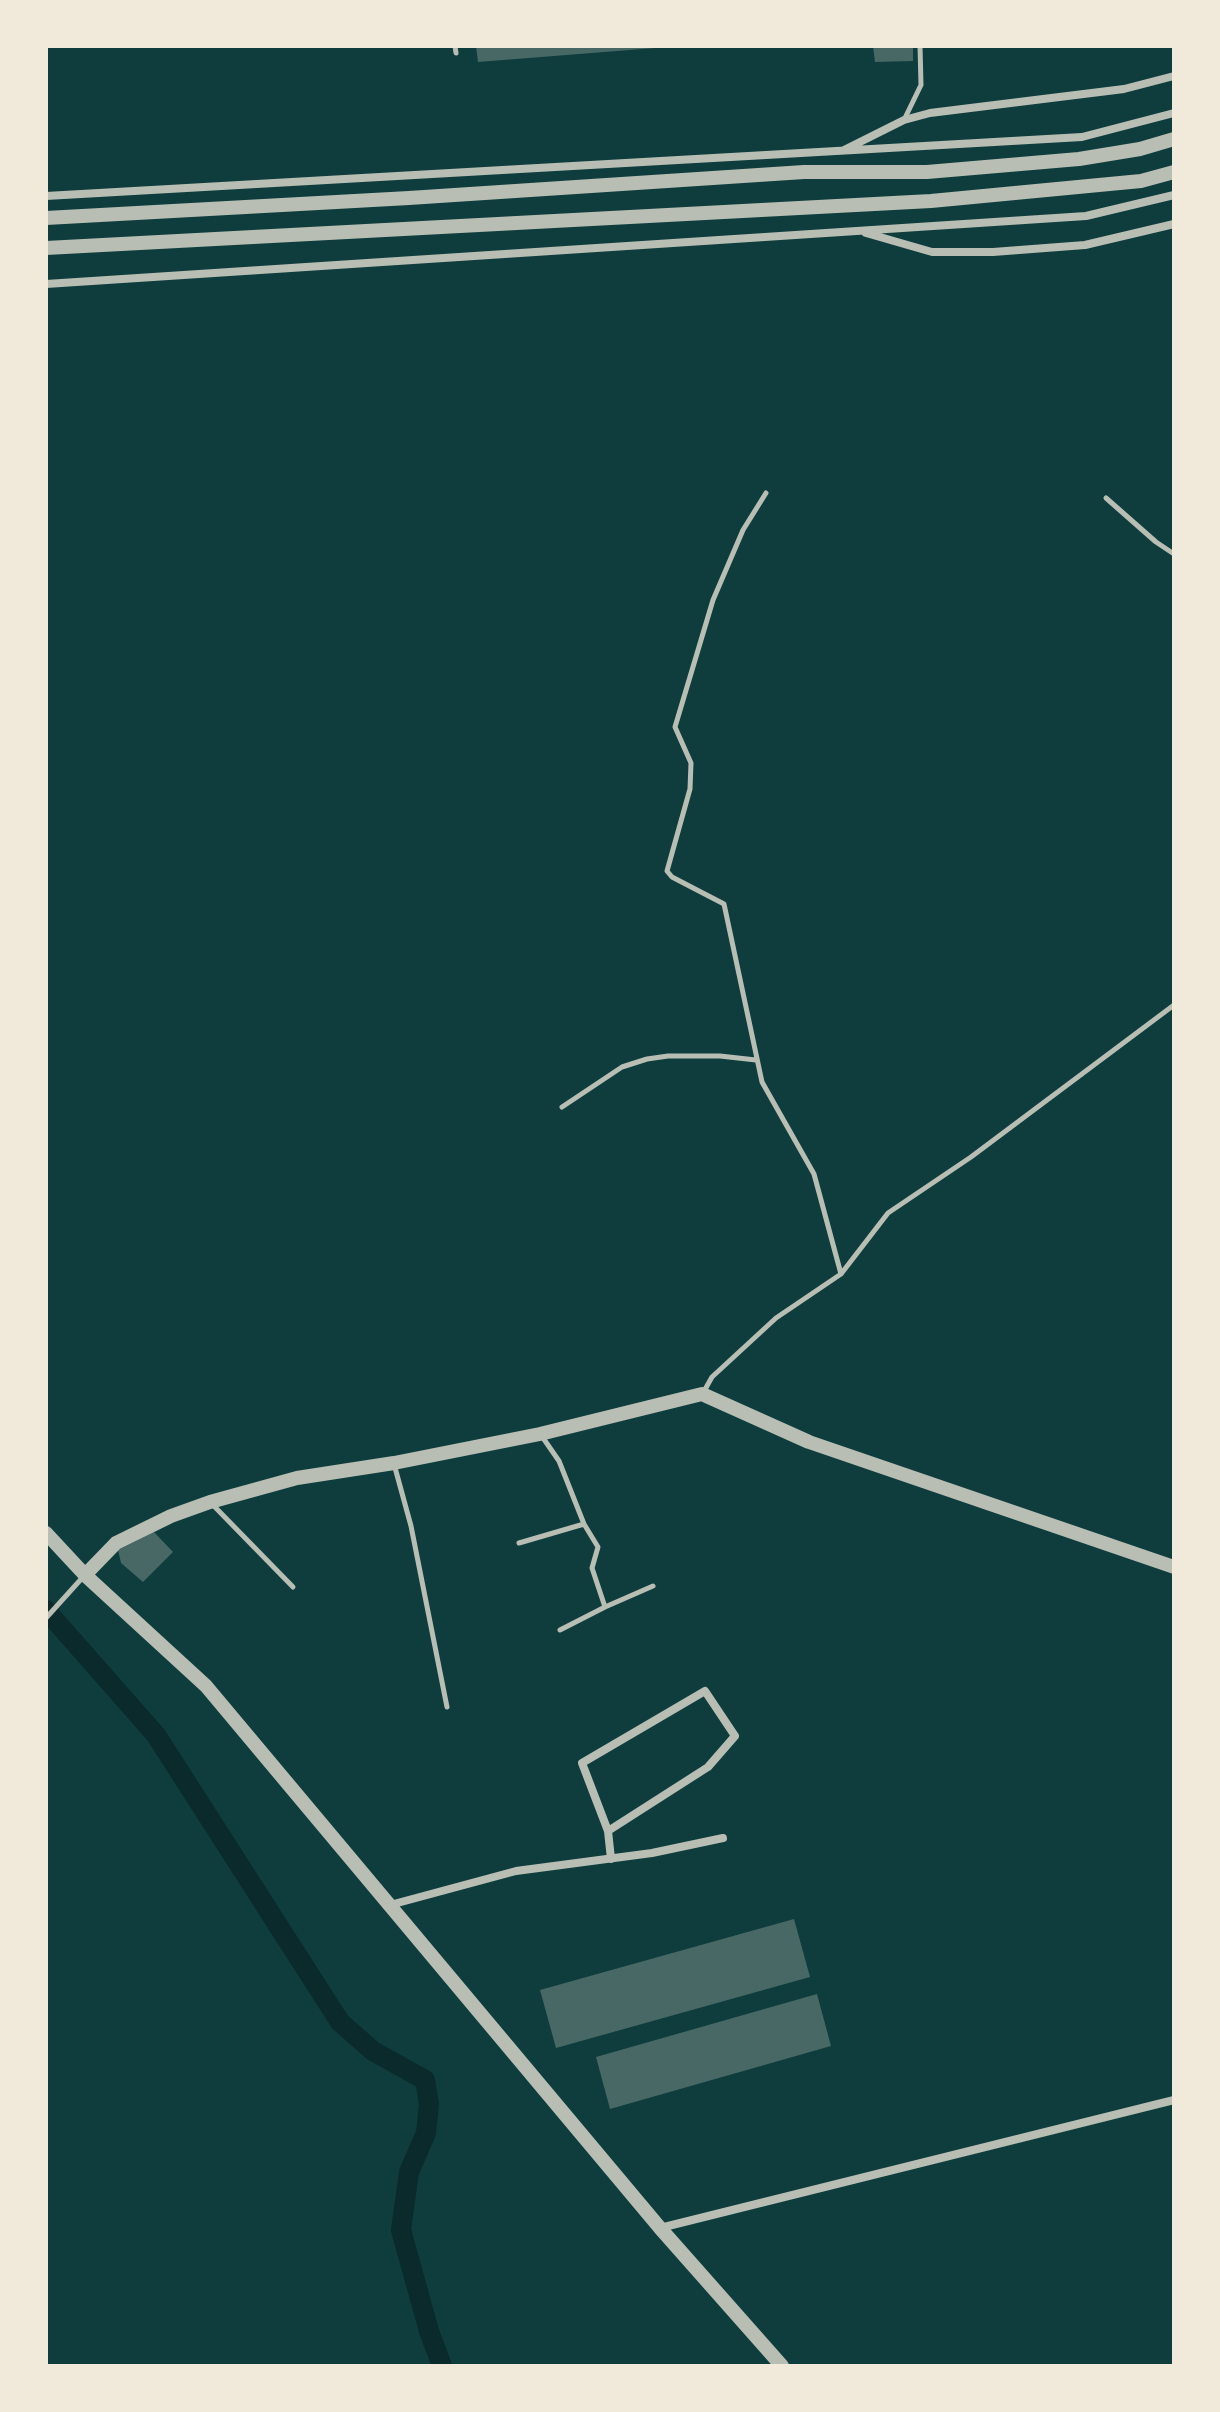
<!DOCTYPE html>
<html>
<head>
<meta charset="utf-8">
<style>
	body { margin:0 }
	#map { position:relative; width:1220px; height:2412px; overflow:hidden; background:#0f3d3e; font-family:"Work Sans",sans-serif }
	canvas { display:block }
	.frame { position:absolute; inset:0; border:48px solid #f1e9da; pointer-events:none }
</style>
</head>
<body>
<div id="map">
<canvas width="1220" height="2412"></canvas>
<div class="frame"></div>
</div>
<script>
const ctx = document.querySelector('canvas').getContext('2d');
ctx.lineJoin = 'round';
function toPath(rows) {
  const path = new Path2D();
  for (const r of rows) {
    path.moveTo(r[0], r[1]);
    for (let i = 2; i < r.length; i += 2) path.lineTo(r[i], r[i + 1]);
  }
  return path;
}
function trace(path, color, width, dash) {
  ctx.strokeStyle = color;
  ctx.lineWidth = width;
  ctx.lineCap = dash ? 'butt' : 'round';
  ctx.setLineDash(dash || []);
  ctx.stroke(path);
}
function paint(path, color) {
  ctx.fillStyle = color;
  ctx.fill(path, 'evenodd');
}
trace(toPath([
	[46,1610,156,1735,340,2022,373,2051,425,2080,429,2104,426,2133,409,2172,401,2230,429,2331,442,2366]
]), '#0a2a2b', 20);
paint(toPath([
	[476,46,655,46,655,48,478,62],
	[873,46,913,46,913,61,875,62],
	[154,1532,173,1552,143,1582,121,1563,118,1550],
	[794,1919,810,1977,556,2048,540,1990],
	[817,1994,831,2046,610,2109,596,2057]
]), '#486865');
trace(toPath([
	[455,46,456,53],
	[904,120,921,85,920,46],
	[766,493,743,530,713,600,675,727,691,763,690,789,667,871,672,877,724,904,762,1082,814,1174,841,1274],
	[1106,498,1156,542,1174,554],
	[562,1107,622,1067,647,1059,668,1056,720,1056,756,1060],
	[703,1393,712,1377,776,1318,841,1274,888,1213,971,1157,1174,1005],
	[541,1435,559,1461,584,1524,598,1547,592,1568,605,1607,653,1586],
	[394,1464,411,1526,447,1707],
	[211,1503,293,1587],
	[519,1543,584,1524],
	[46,1618,83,1577],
	[560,1630,605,1607]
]), '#b8beb3', 5);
trace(toPath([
	[844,150,904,120,930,113,1124,89,1174,76],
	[46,196,1082,137,1174,113],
	[866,233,932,252,993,252,1085,245,1174,224],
	[46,284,1086,216,1174,195],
	[608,1831,582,1763,705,1691,735,1736,708,1767,608,1831,611,1859],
	[390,1905,516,1871,652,1853,723,1838],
	[660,2228,1174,2100]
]), '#b8beb3', 8);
trace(toPath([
	[46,218,409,198,804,172,927,172,1079,159,1140,149,1174,139],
	[46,248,931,201,1141,181,1174,172],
	[46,1533,85,1575,206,1686,660,2228,782,2366],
	[85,1575,116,1543,171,1516,210,1502,297,1478,394,1463,540,1434,702,1394,809,1442,1174,1567]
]), '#b8beb3', 14);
</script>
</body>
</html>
